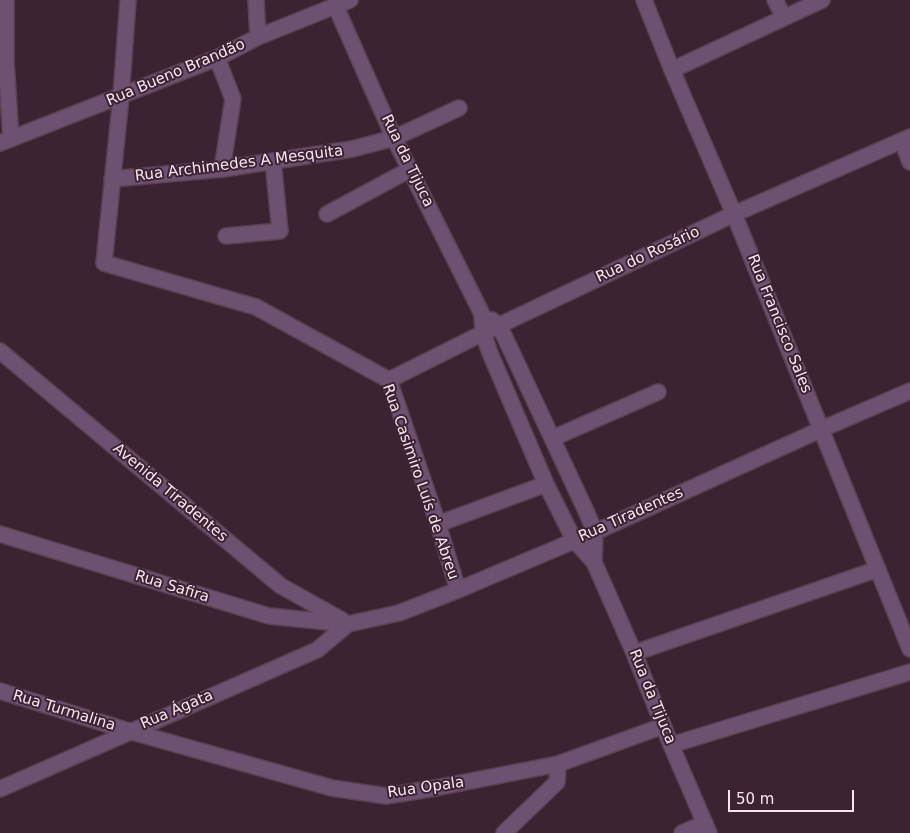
<!DOCTYPE html>
<html>
<head>
<meta charset="utf-8">
<style>
	body { margin:0 }
	#map { position:relative; width:910px; height:833px; overflow:hidden; background:#3b2332; font-family:"DejaVu Sans",sans-serif }
	canvas { display:block }
	.scale { position:absolute; left:728px; top:790px; width:126px; height:22px; box-sizing:border-box; border:2px solid #f7e6f0; border-top:0; padding-left:6px; font-size:15px; line-height:18px; white-space:nowrap; color:#f7e6f0; -webkit-text-stroke:4px #3b2332; paint-order:stroke }
</style>
</head>
<body>
<div id="map">
<canvas width="910" height="833"></canvas>
<div class="scale">50 m</div>
</div>
<script>
const ctx = document.querySelector('canvas').getContext('2d');
ctx.lineJoin = 'round';
function toPath(rows) {
  const path = new Path2D();
  for (const r of rows) {
    path.moveTo(r[0], r[1]);
    for (let i = 2; i < r.length; i += 2) path.lineTo(r[i], r[i + 1]);
  }
  return path;
}
function trace(path, color, width, dash) {
  ctx.strokeStyle = color;
  ctx.lineWidth = width;
  ctx.lineCap = dash ? 'butt' : 'round';
  ctx.setLineDash(dash || []);
  ctx.stroke(path);
}
function label(font, color, halo, rows, align = 'center') {
  ctx.font = font + ' "DejaVu Sans",sans-serif';
  ctx.lineWidth = 4;
  ctx.setLineDash([]);
  ctx.textBaseline = 'middle';
  ctx.strokeStyle = halo;
  ctx.fillStyle = color;
  for (const [text, x, y, turn = 0] of rows) {
    ctx.save();
    ctx.translate(x, y);
    ctx.rotate((+turn || 0) * Math.PI / 180);
    ctx.textAlign = isNaN(turn) ? turn : align;
    if (halo) ctx.strokeText(text, 0, 0);
    ctx.fillText(text, 0, 0);
    ctx.restore();
  }
}
const minor = toPath([
	[6,0,6,62,11,139],
	[128,0,121,97,104,263,256,307,389,380,438,524,458,590],
	[256,0,258,37],
	[644,0,672,70,734,214,910,649],
	[775,0,784,17],
	[336,7,394,138,482,314,483,333,490,353,546,484,574,540,594,562,634,653,671,745,709,833],
	[217,58,233,99,222,169],
	[672,70,822,0],
	[902,141,910,162],
	[0,143,217,58,258,37,350,0],
	[112,179,222,169,352,149,394,138,459,108],
	[327,214,409,170],
	[226,236,280,231,273,161],
	[492,320,499,325,508,344,586,511,595,532,594,562],
	[0,351,281,586,342,620],
	[389,380,483,333,734,214,910,137],
	[553,438,658,392],
	[438,524,546,484],
	[0,534,269,616,348,624,399,613,458,590,595,532,822,429,910,391],
	[634,653,878,569],
	[0,691,129,731,332,788,386,796,435,788,558,764,663,726],
	[671,745,910,672],
	[0,789,317,650,348,624],
	[504,833,557,782,558,764],
	[682,833,705,823]
]);
trace(minor, '#594250', 18);
trace(minor, '#6e5071', 15);
label('15px', '#f7e6f0', '#3b2332', [
	["Rua Bueno Brandão",176,73,-23],
	["Rua da Tijuca",407,161,64],
	["Rua Archimedes A Mesquita",239,164,-7],
	["Rua do Rosário",648,255,-25],
	["Rua Francisco Sales",779,324,68],
	["Rua Casimiro Luís de Abreu",420,482,71],
	["Avenida Tiradentes",170,493,40],
	["Rua Tiradentes",631,515,-24],
	["Rua Safira",172,587,17],
	["Rua da Tijuca",652,697,68],
	["Rua Ágata",177,710,-23],
	["Rua Turmalina",64,711,17],
	["Rua Opala",426,788,-8]
]);
</script>
</body>
</html>
